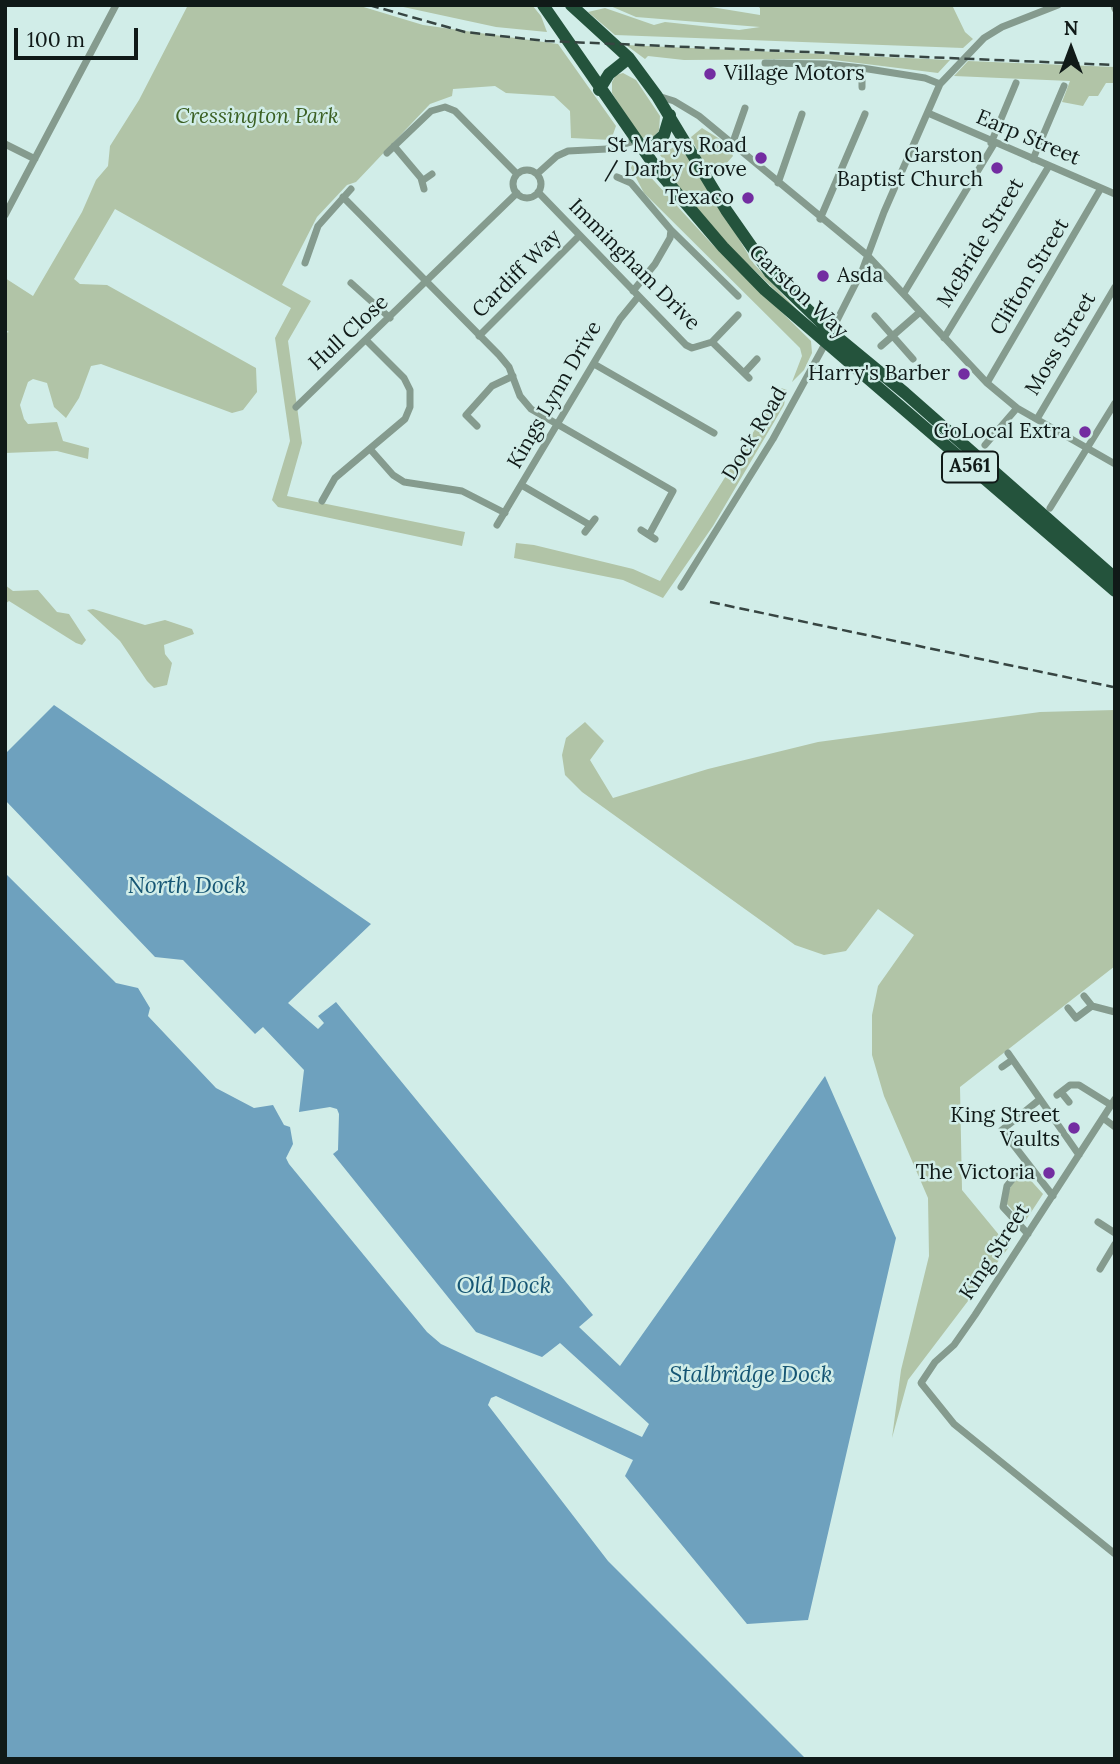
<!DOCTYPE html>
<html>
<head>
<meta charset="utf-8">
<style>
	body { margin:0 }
	#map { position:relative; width:1120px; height:1764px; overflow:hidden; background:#d1ede8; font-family:Lora,serif }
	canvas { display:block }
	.frame { position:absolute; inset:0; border:7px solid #101a18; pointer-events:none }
	.north { position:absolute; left:1036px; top:14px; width:70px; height:70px; -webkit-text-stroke:5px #d1ede8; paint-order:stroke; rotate:0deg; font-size:19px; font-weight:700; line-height:28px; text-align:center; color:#101a18 }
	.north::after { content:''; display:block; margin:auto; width:24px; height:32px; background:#101a18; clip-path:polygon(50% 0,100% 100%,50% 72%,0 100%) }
	.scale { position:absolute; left:14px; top:28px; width:124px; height:32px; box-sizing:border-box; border:4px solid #101a18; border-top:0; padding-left:9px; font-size:21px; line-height:24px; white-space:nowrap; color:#101a18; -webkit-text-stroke:5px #d1ede8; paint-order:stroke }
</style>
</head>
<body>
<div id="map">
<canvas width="1120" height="1764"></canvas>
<div class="frame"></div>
<div class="north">N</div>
<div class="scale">100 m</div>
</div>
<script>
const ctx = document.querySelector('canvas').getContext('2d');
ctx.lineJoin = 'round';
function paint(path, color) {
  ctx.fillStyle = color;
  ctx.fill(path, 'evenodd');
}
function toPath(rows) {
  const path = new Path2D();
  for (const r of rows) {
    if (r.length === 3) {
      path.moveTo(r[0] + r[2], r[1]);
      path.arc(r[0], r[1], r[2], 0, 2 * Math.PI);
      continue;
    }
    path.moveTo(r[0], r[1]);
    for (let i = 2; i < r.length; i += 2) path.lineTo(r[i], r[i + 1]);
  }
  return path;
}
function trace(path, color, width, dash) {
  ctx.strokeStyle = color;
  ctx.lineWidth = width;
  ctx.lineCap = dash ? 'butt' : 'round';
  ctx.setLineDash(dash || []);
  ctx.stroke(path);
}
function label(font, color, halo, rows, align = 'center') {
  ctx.font = font + ' Lora,serif';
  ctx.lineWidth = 5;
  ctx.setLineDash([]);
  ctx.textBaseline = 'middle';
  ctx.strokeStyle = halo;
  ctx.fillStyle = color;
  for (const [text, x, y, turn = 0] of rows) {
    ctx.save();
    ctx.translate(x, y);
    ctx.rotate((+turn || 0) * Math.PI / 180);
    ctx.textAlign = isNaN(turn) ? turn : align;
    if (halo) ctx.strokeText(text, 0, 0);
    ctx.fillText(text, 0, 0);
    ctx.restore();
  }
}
paint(toPath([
	[188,5,357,5,423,25,558,44,616,126,611,140,571,138,570,111,554,96,506,93,495,86,453,89,452,96,430,104,356,182,347,185,317,217,282,285,311,301,288,341,302,443,287,496,465,532,462,546,278,507,272,500,290,441,275,338,291,308,115,209,74,279,80,284,107,285,256,368,257,392,243,410,232,413,101,364,91,366,79,398,66,418,54,407,47,383,33,379,28,382,20,405,24,419,28,424,57,422,63,441,89,448,88,459,57,451,5,453,5,333,9,332,5,330,5,278,33,296,82,212,96,180,108,166,110,146,139,100],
	[394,5,532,5,541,16,547,32,496,27],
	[608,5,699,5,760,15,760,8,756,5,952,5,965,32,973,39,963,48,615,35,588,12,605,8,654,25,665,22,739,30,760,27,636,17],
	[626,45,950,60,938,73,826,59,684,60,648,56,645,59],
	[968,61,1115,67,1115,83,1106,83,1098,96,1089,96,1083,106,1062,102,1070,81,954,76],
	[623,73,636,80,660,116,659,131,653,137,639,138,612,93,612,82,616,75],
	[702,128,728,144,733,156,717,174,702,161,691,137],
	[681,143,754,264,813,327,723,240,662,168,667,164,660,155],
	[634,159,711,243,811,341,812,353,804,370,792,382,802,356,800,348,644,193,631,168],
	[781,388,787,390,784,405,713,526,663,598,623,580,514,558,516,543,534,545,633,569,660,581],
	[5,585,13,591,38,590,57,612,69,614,86,640,82,645,76,643,9,601,5,604],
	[93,609,145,625,165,620,192,629,194,634,164,645,165,654,172,663,167,685,154,688,147,681,120,641,87,610],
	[1115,710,1115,966,960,1087,962,1190,1009,1247,908,1380,892,1438,901,1370,929,1256,928,1198,884,1096,872,1055,872,1015,878,986,914,935,878,909,846,951,824,955,795,945,582,792,565,775,562,755,566,738,585,722,604,741,590,760,613,798,708,769,818,742,1040,712],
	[1025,1174,1043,1194,1024,1223,1006,1203,1010,1188,1017,1177]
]), '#b1c4a7');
paint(toPath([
	[54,705,371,924,288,1003,318,1029,324,1023,318,1016,336,1002,593,1315,579,1327,620,1366,825,1076,896,1238,808,1620,747,1624,625,1476,633,1460,496,1396,491,1398,488,1405,608,1561,806,1759,5,1759,5,873,116,983,138,988,150,1008,148,1016,216,1088,254,1108,273,1105,284,1125,290,1127,293,1144,286,1158,289,1164,427,1332,441,1344,642,1437,649,1424,560,1343,542,1357,476,1332,333,1154,338,1150,339,1114,337,1109,330,1107,299,1112,304,1070,263,1027,255,1034,183,960,155,957,5,800,5,754]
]), '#6ea1be');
trace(toPath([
	[1114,5,1115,9],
	[765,63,826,64,862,68,925,78,940,84],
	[774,63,774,81],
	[862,87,862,68],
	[658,96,674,101,699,116,867,255,987,383,1017,408,1115,464],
	[928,113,1115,194],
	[733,142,745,108],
	[991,143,1016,83],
	[5,144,35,159],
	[394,146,421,178,424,189],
	[387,153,431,111,445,107,455,111,517,174],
	[1033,159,1064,86],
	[527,184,14],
	[537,174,557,156,568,151,607,149,635,141],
	[617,177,631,183,671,230,670,238,655,264,633,291],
	[422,181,432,174],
	[778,183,802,114],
	[538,192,686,345,692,348,712,342,738,315],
	[343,197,499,355,509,367,520,396,531,409,673,491,649,535],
	[5,215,116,5],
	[820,219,865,114],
	[671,230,738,296],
	[305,263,318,226,351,189],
	[351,283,390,318],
	[904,293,994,144],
	[875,316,913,359],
	[479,336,579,236],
	[944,338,1049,166],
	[712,342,749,378],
	[881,346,920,312],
	[594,364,714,433],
	[744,373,757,359],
	[987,383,1101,188],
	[296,407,517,193],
	[1037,419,1115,287],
	[477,426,466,415,492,386,513,376],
	[985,445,1017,408],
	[370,449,393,475,404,482,462,491,505,513],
	[523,486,590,525],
	[322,501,335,478,405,419,410,407,410,390,404,378,366,340],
	[1050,508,1115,403],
	[497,525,620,319,638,297],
	[641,530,655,539],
	[585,532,595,519],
	[681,587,773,439,825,344,862,271,884,212,940,84,984,38,1002,27,1058,5],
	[1084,996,1092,1006],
	[1068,1008,1076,1018,1092,1006,1115,1012],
	[1008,1053,1079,1155],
	[1002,1067,1012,1060],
	[1061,1092,1069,1102],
	[1057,1095,1070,1085,1079,1085,1111,1105],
	[1115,1099,975,1315,954,1345,935,1362,921,1383,954,1424,1115,1554],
	[1039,1100,1002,1130,1053,1196],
	[1103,1118,1115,1127],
	[1026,1162,1007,1186,1003,1207,1028,1234],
	[1098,1222,1115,1233],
	[1100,1269,1115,1244]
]), '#859b8e', 7);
trace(toPath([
	[543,5,659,172,723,247,765,290,1115,591],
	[571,5,629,58,657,96,726,210,770,273,831,332,905,393,1115,578],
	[599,90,609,74,629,58],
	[640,147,654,144,664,135,670,115]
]), '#24533c', 12);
trace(toPath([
	[369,5,465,32,546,41,1115,65],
	[710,602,1113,687]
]), '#374542', 2.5, [10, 5]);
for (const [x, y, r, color] of [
	[710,74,7,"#732da1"],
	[761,158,7,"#732da1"],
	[997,168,7,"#732da1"],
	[748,198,7,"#732da1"],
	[823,276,7,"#732da1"],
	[964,374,7,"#732da1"],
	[1085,432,7,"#732da1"],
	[1074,1128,7,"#732da1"],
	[1049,1173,7,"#732da1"]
]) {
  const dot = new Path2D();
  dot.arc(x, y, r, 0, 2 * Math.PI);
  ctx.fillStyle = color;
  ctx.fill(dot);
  trace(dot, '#d1ede8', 2.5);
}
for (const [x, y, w] of [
	[970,467,56]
]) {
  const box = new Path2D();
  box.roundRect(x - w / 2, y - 15.5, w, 31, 5);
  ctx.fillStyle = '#d1ede8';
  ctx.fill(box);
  trace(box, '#101a18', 2);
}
label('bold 19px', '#101a18', null, [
	["A561",970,467]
]);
label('21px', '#101a18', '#d1ede8', [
	["Village Motors",724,74,"left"],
	["St Marys Road",747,146],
	["/ Darby Grove",747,170],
	["Garston",983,156],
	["Baptist Church",983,180],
	["Texaco",734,198],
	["Asda",837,276,"left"],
	["Harry's Barber",950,374],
	["GoLocal Extra",1071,432],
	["King Street",1060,1116],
	["Vaults",1060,1140],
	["The Victoria",1035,1173]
], 'right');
label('italic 21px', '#3b6023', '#d1ede8', [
	["Cressington Park",257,117]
]);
label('21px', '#101a18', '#d1ede8', [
	["Earp Street",1028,138,23],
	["McBride Street",981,243,-59],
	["Immingham Drive",634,265,45],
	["Cardiff Way",517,274,-45],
	["Clifton Street",1030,277,-59],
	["Garston Way",798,292,43],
	["Hull Close",349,333,-43],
	["Moss Street",1061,344,-59],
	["Kings Lynn Drive",555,395,-60],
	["Dock Road",755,434,-59],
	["King Street",995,1252,-57]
]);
label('italic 23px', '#165674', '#d1ede8', [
	["North Dock",187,886],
	["Old Dock",504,1286],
	["Stalbridge Dock",751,1375]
]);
</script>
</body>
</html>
